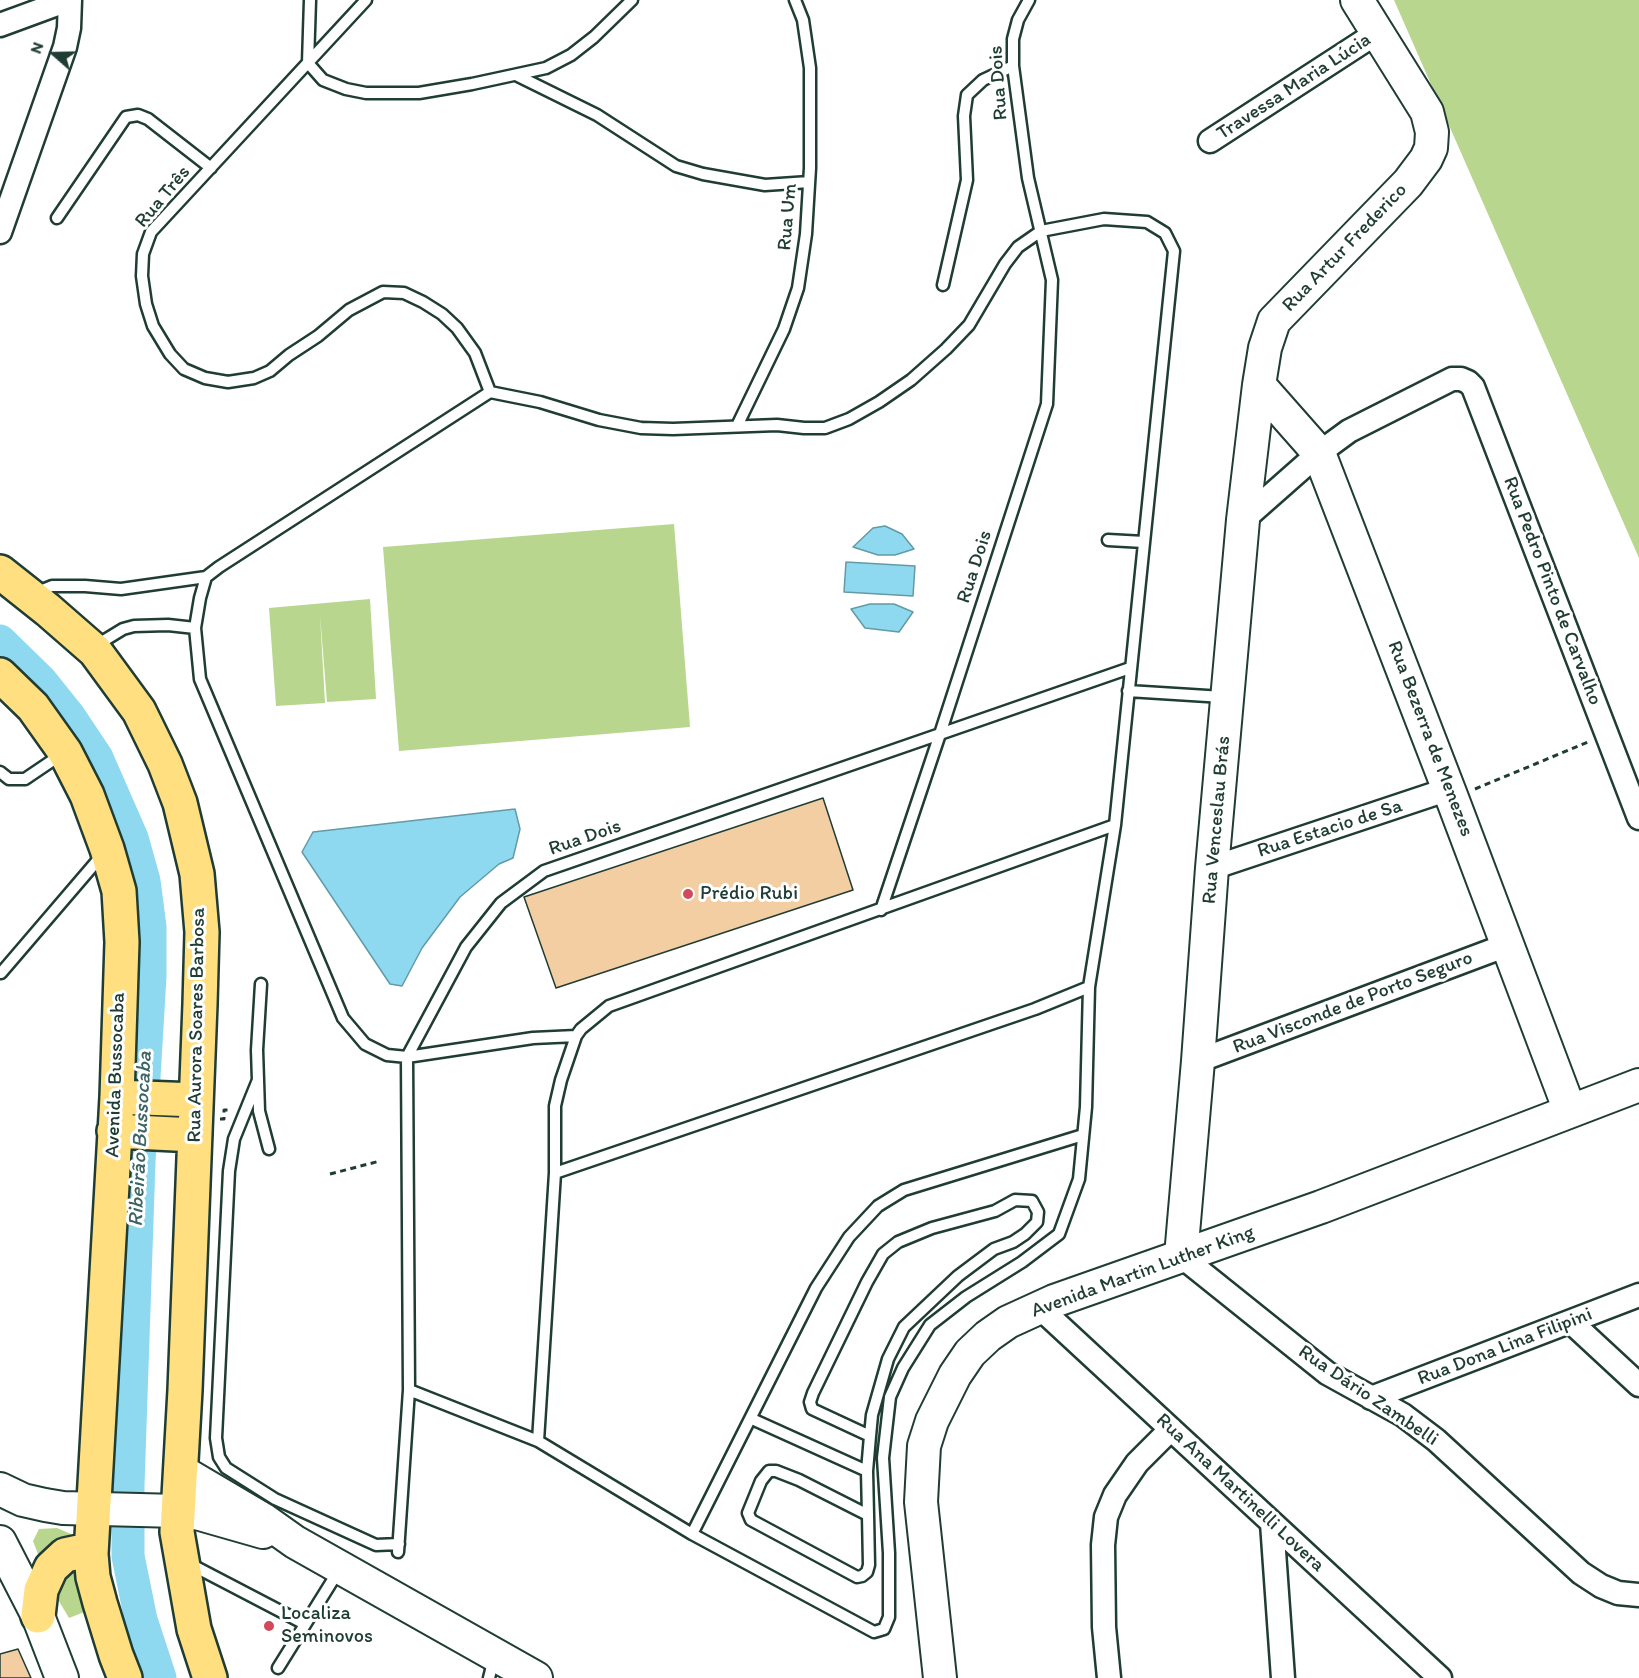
<!DOCTYPE html>
<html>
<head>
<meta charset="utf-8">
<style>
	body { margin:0 }
	#map { position:relative; width:1639px; height:1678px; overflow:hidden; background:#fff; font-family:Itim,sans-serif }
	canvas { display:block }
	.north { position:absolute; left:24px; top:24px; width:60px; height:60px; -webkit-text-stroke:4px #fff; paint-order:stroke; rotate:290deg; font-size:16px; font-weight:700; line-height:24px; text-align:center; color:#1f3d34 }
	.north::after { content:''; display:block; margin:auto; width:21px; height:27px; background:#1f3d34; clip-path:polygon(50% 0,100% 100%,50% 72%,0 100%) }
</style>
</head>
<body>
<div id="map">
<canvas width="1639" height="1678"></canvas>
<div class="north">N</div>
</div>
<script>
const ctx = document.querySelector('canvas').getContext('2d');
ctx.lineJoin = 'round';
function paint(path, color) {
  ctx.fillStyle = color;
  ctx.fill(path, 'evenodd');
}
function toPath(rows) {
  const path = new Path2D();
  for (const r of rows) {
    path.moveTo(r[0], r[1]);
    for (let i = 2; i < r.length; i += 2) path.lineTo(r[i], r[i + 1]);
  }
  return path;
}
function trace(path, color, width, dash) {
  ctx.strokeStyle = color;
  ctx.lineWidth = width;
  ctx.lineCap = dash ? 'butt' : 'round';
  ctx.setLineDash(dash || []);
  ctx.stroke(path);
}
function label(font, color, halo, rows, align = 'center') {
  ctx.font = font + ' Itim,sans-serif';
  ctx.lineWidth = 6;
  ctx.setLineDash([]);
  ctx.textBaseline = 'middle';
  ctx.strokeStyle = halo;
  ctx.fillStyle = color;
  for (const [text, x, y, turn = 0] of rows) {
    ctx.save();
    ctx.translate(x, y);
    ctx.rotate((+turn || 0) * Math.PI / 180);
    ctx.textAlign = isNaN(turn) ? turn : align;
    if (halo) ctx.strokeText(text, 0, 0);
    ctx.fillText(text, 0, 0);
    ctx.restore();
  }
}
paint(toPath([
	[1394,0,1639,0,1639,558],
	[674,524,690,727,399,751,383,547],
	[370,599,376,699,327,702,320,615,325,703,276,706,269,608],
	[57,1528,71,1534,92,1609,69,1618,50,1586,33,1541,39,1529]
]), '#b8d68e');
const water = toPath([
	[885,526,902,534,914,549,895,555,878,555,853,547,873,528,885,526],
	[846,562,915,566,913,596,844,592,846,562],
	[870,604,894,604,913,612,899,632,865,628,851,609,870,604],
	[515,809,520,829,513,858,499,864,460,897,422,948,402,986,390,984,302,852,313,832,515,809]
]);
paint(water, '#8fd9f0');
trace(water, '#629ba5', 1.5);
trace(toPath([
	[0,641,41,681,69,716,97,758,132,838,144,881,150,927,150,976,139,1162,128,1485,128,1556,141,1620,160,1678]
]), '#8fd9f0', 33);
const building = toPath([
	[823,798,853,890,556,988,524,897,823,798],
	[18,1649,31,1678,0,1678,0,1654,18,1649]
]);
paint(building, '#f2cea2');
trace(building, '#1f3d34', 1.5);
const lane = toPath([
	[310,0,308,63,323,80,346,89,366,93,419,93,472,84,546,68,571,55,594,37,632,0],
	[366,0,151,232,143,254,142,276,146,304,153,326,170,354,184,369,205,378,228,382,254,378,270,371,289,355,318,336,349,310,383,292,404,293,423,302,442,314,457,328,475,353,490,392],
	[516,75,597,115,676,166,703,174,765,185,809,182],
	[57,218,126,117,138,115,148,119,211,168],
	[943,285,967,180,964,116,967,95,983,80,1013,66],
	[737,426,784,329,798,288,806,234,810,168,810,68,803,20,795,0],
	[1108,540,1144,542],
	[35,593,52,586,85,586,121,589,206,577],
	[97,649,105,640,123,629,134,626,168,625,195,628],
	[1128,691,1223,697],
	[0,772,9,779,25,779,62,754],
	[881,910,940,734,1130,668],
	[1,973,103,854],
	[261,984,257,1050,259,1111,269,1149],
	[258,1080,234,1139,229,1171,216,1438,219,1457,226,1468,275,1499,376,1545,399,1544],
	[555,1173,1035,1009,1089,987,1115,825,1174,251,1165,233,1147,222,1104,219,1041,231,1018,247,1005,264,969,325,946,349,911,380,879,402,849,419,825,428,804,428,777,425,673,429,641,428,599,420,540,402,490,392,219,567,206,577,200,598,195,628,200,679,343,1018,365,1044,387,1055,407,1057,533,1038,576,1036],
	[409,1390,538,1441,692,1534,874,1632,884,1629,889,1617,889,1553,883,1458,890,1397,903,1368,930,1325,966,1297,1022,1262,1059,1234,1079,1179,1086,1107,1089,987],
	[752,1419,867,1471,868,1515,869,1565,867,1572,862,1576,857,1577,751,1520,748,1513,761,1481,769,1471,776,1471,799,1480,868,1515],
	[538,1441,555,1173,555,1106,561,1080,576,1036,581,1029,609,1006,1115,825],
	[867,1471,870,1436,872,1415,888,1359,904,1327,958,1276,994,1249,1013,1242,1025,1234,1037,1222,1038,1212,1032,1201,1015,1200,995,1211,932,1228,898,1242,883,1254,867,1282,813,1393,810,1402,812,1409,870,1436],
	[692,1534,816,1288,849,1237,878,1206,904,1190,1083,1135],
	[398,1552,409,1390,407,1057,466,947,501,903,544,871,940,734,1047,404,1052,280,1028,178,1013,66,1013,39,1018,20,1029,0],
	[188,1563,305,1624],
	[278,1668,339,1570],
	[489,1678,494,1658]
]);
const street = toPath([
	[0,25,68,0],
	[1210,141,1378,32],
	[0,232,65,47,69,28,70,0],
	[1243,520,1319,453,1349,431,1452,379,1461,379,1468,382,1473,387,1639,818],
	[1212,868,1449,789],
	[1198,1061,1507,945],
	[1181,1256,1327,1373,1403,1415,1436,1440,1581,1573,1601,1586,1618,1593,1639,1595],
	[1040,1308,1440,1678],
	[1571,1322,1639,1385],
	[1371,1398,1639,1295],
	[1272,1523,1283,1678],
	[1109,1678,1104,1627,1103,1545,1106,1517,1115,1495,1137,1463,1171,1429]
]);
const secondary = toPath([
	[1259,385,1319,453,1452,798,1570,1111],
	[1181,1256,1198,1061,1212,868,1243,520,1259,385,1265,348,1274,321,1408,183,1426,159,1431,148,1432,132,1427,112,1357,0],
	[181,1471,264,1520,295,1542,536,1678],
	[0,1489,23,1500,45,1505,63,1508,178,1511,200,1514,263,1532],
	[0,1542,38,1616,62,1678],
	[940,1678,921,1502,924,1446,932,1421,955,1375,970,1353,988,1336,1008,1322,1054,1301,1321,1207,1639,1085]
]);
const primary = toPath([
	[0,572,48,610,95,651,139,711,165,764,180,803,197,874,202,932,200,1004,185,1390,177,1532,194,1629,210,1678],
	[0,675,33,707,65,752,87,795,107,849,119,891,122,942,117,1097,91,1554,93,1577,100,1603,116,1655,125,1678],
	[117,1097,196,1100],
	[114,1131,195,1135],
	[38,1616,41,1590,51,1568,65,1555,79,1552,91,1554]
]);
trace(lane, '#1f3d34', 15);
trace(street, '#1f3d34', 27);
trace(secondary, '#1f3d34', 36);
trace(primary, '#1f3d34', 38);
trace(toPath([
	[1475,789,1588,742],
	[220,1119,224,1119,224,1110,231,1110],
	[330,1174,380,1161]
]), '#1f3d34', 3, [6, 4.5]);
trace(lane, '#fff', 10);
trace(street, '#fff', 22);
trace(secondary, '#fff', 32);
trace(primary, '#ffdf80', 33);
for (const [x, y, r, color] of [
	[688,894,6,"#d1495b"],
	[269,1626,6,"#d1495b"]
]) {
  const dot = new Path2D();
  dot.arc(x, y, r, 0, 2 * Math.PI);
  ctx.fillStyle = color;
  ctx.fill(dot);
  trace(dot, '#fff', 2);
}
label('20px', '#1f3d34', '#fff', [
	["Rua Dois",999,83,-94],
	["Travessa Maria Lúcia",1294,87,-33],
	["Rua Três",163,197,-50],
	["Rua Um",788,217,-85],
	["Rua Artur Frederico",1345,248,-46],
	["Rua Dois",975,567,-72],
	["Rua Pedro Pinto de Carvalho",1552,591,69],
	["Rua Bezerra de Menezes",1430,739,69],
	["Rua Venceslau Brás",1217,820,-85],
	["Rua Estacio de Sa",1330,829,-18],
	["Rua Dois",585,838,-19],
	["Rua Visconde de Porto Seguro",1353,1003,-21],
	["Rua Aurora Soares Barbosa",197,1025,-89],
	["Avenida Bussocaba",116,1075,-88],
	["Avenida Martin Luther King",1143,1272,-20],
	["Rua Dona Lina Filipini",1505,1347,-21],
	["Rua Dário Zambelli",1368,1396,34],
	["Rua Ana Martinelli Lovera",1240,1493,43]
]);
label('20px', '#1f3d34', '#fff', [
	["Prédio Rubi",700,894],
	["Localiza",281,1614],
	["Seminovos",281,1637]
], 'left');
label('italic 21px', '#3b6463', '#fff', [
	["Ribeirão Bussocaba",141,1139,-87]
]);
</script>
</body>
</html>
